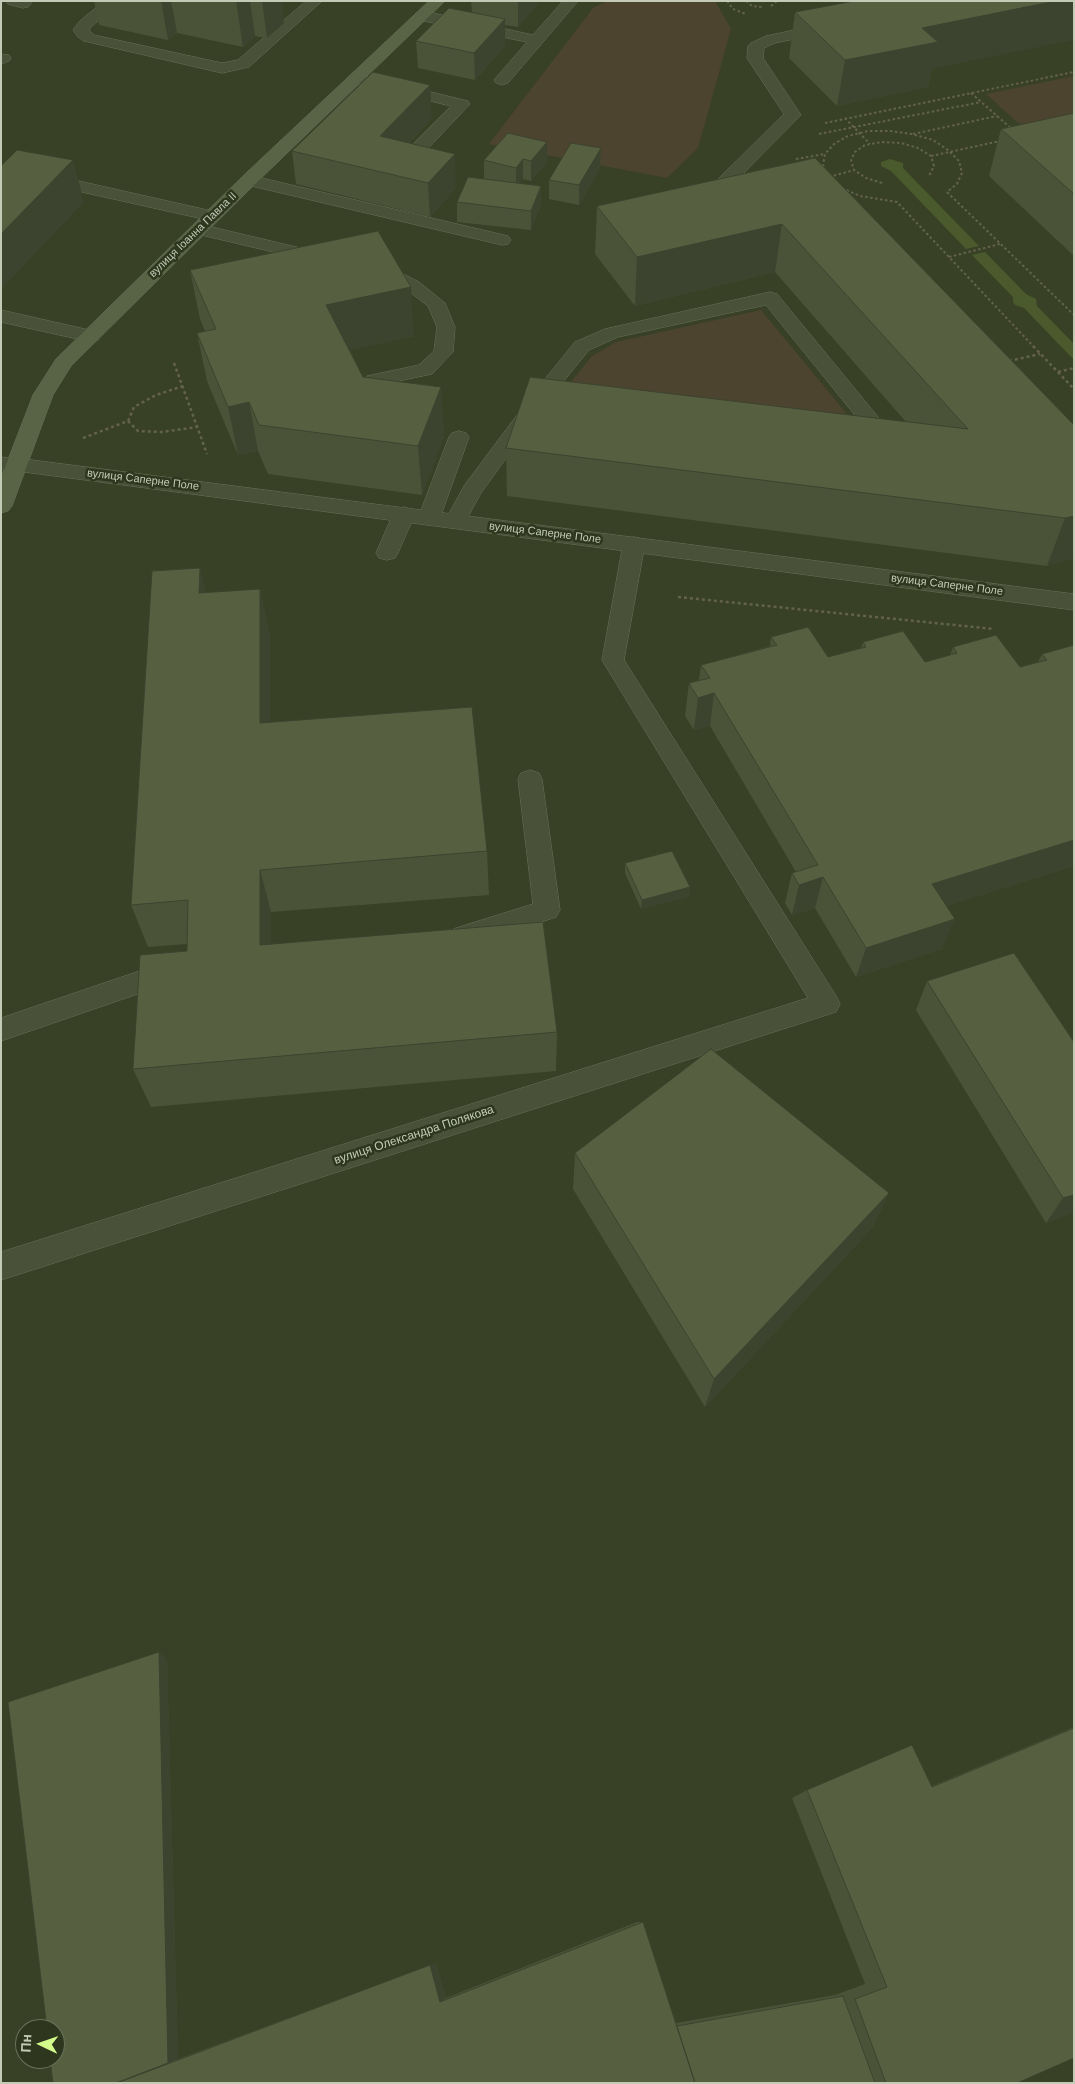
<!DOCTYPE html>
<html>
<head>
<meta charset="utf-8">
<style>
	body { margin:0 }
	#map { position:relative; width:1075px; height:2084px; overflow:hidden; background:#384125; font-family:Arial,sans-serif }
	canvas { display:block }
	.frame { position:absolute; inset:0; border:2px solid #c3cbb6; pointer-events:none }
	.north { position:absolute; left:15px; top:2019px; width:50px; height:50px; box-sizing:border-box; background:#2e361e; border:1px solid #6a725b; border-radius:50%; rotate:273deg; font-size:14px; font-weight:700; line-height:20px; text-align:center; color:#c3cbb6 }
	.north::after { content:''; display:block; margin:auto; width:18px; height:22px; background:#d2fb8b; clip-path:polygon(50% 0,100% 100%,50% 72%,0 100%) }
</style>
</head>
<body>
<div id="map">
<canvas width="1075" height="2084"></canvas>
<div class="frame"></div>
<div class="north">Пн</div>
</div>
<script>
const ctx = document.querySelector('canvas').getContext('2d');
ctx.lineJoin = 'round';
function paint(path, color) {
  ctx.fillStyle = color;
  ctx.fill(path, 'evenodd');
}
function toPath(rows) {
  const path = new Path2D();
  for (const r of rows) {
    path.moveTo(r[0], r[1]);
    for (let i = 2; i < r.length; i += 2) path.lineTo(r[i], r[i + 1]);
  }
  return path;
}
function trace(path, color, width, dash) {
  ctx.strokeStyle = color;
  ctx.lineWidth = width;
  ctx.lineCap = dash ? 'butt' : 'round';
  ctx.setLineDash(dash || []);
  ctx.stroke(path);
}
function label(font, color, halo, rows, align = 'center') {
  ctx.font = font + ' Arial,sans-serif';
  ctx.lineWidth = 5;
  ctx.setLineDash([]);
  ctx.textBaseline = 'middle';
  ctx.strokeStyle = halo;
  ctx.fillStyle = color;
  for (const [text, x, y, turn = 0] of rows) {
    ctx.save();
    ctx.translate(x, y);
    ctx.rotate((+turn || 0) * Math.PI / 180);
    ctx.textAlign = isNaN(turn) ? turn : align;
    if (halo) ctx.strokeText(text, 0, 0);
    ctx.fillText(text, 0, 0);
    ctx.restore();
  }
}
paint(toPath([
	[608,1,715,1,731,29,698,148,667,178,489,144,594,7],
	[1074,76,1074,119,1025,129,986,94],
	[761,310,847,414,566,388,592,356,616,342]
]), '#4d442f');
paint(toPath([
	[890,159,903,163,903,168,979,246,966,249,891,171,881,166,881,162],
	[985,252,1026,294,1036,299,1037,306,1074,344,1074,360,1024,308,1015,305,1013,302,1013,297,972,255]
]), '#4a5a2c');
const lane = toPath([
	[6,1,33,1,28,7,23,8,8,4,6,1],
	[104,1,121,1,91,27,89,30,94,35,222,63,238,60,306,1,322,1,249,67,222,73,84,41,78,37,73,30,80,21,104,1],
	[563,1,578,1,508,83,502,85,496,83,494,80,527,42,424,21,419,19,416,16,419,13,424,11,533,35,563,1],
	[828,23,833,25,836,28,833,31,775,43,764,48,763,58,801,115,710,207,704,208,698,207,695,203,698,199,784,114,747,58,748,46,751,43,766,36,828,23],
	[1,54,9,55,11,58,9,61,1,64,1,54],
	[356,74,468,101,470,104,420,157,408,157,406,153,408,149,451,106,350,82,348,79,350,76,356,74],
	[43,173,212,211,218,212,221,216,218,220,212,221,37,182,34,178,37,174,43,173],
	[249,175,508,236,511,240,508,244,502,245,243,184,240,180,243,176,249,175],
	[199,224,330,255,333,259,330,263,324,264,193,233,190,229,193,225,199,224],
	[373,266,395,270,419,282,445,303,455,327,453,352,432,374,374,386,367,384,364,380,367,376,419,365,434,351,437,327,428,306,407,290,384,278,367,275,364,271,367,267,373,266],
	[770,292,777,294,883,423,886,427,883,431,876,433,845,428,842,424,845,420,858,419,766,305,618,337,589,350,549,399,542,401,535,399,532,395,575,342,605,329,770,292],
	[530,405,537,407,540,411,481,493,463,526,456,528,449,526,445,521,464,486,523,407,530,405],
	[459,431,466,433,469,437,440,518,436,523,429,525,422,523,418,518,449,437,452,433,459,431],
	[1,457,23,460,26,465,23,470,16,472,1,470,1,457],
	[404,507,411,509,415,514,398,553,395,558,387,560,379,558,376,553,393,514,397,509,404,507],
	[634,537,642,539,645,544,624,660,836,996,840,1004,836,1012,1,1280,1,1252,808,998,602,660,623,544,626,539,634,537],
	[530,770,539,773,542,779,560,910,556,917,547,920,462,947,453,943,449,936,453,929,533,904,518,779,521,773,530,770],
	[172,960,181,963,185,971,181,979,1,1041,1,1018,172,960]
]);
const street = toPath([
	[1,310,98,332,100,336,98,340,91,342,1,322,1,310],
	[16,458,1074,594,1074,610,9,470,6,465,9,460,16,458]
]);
const secondary = toPath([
	[429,1,445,1,255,184,71,366,53,395,12,506,8,511,1,513,1,478,33,395,56,359,243,176,429,1]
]);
trace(lane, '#69715a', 1);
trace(street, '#69715a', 1);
trace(secondary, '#69715a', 1);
trace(toPath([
	[727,1,733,9,746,14],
	[746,1,752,6,763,7],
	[771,6,777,1],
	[971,93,1013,130],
	[845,118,870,144],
	[825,123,1074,72],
	[819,134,981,102],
	[913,134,997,116],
	[931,156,1000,141],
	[796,159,825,154],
	[826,171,823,165,825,154,834,144,848,136,868,131,890,131,912,134,933,140,948,150,959,161,962,173,957,184,947,192,1074,315],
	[829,177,854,170],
	[882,183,866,178,854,170,851,160,855,152,865,145,882,142,901,143,918,148,931,156,934,166,929,176],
	[842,188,860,196,897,202,1034,347],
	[949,257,1000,244]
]), '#64624c', 2, [2.5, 2.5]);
trace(toPath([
	[1033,346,1074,389],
	[1009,361,1040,354],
	[174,363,207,454],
	[1058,372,1074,368],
	[128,421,134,407,156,395,183,386],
	[83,438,128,421,138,431,162,432,197,427],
	[678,597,994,629]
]), '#64624c', 2.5, [3, 3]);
paint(lane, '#495139');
paint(street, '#495139');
paint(secondary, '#596447');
paint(toPath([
	[94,1,281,1,284,23,267,38,255,36,243,47,177,33,168,40,99,25],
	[471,1,540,1,518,27,505,25,505,46,475,80,418,68,416,41,472,12],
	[795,12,932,69,928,87,837,106,789,58],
	[1074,113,1074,256,989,176,1001,129],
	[432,118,409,143,456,188,430,217,296,184,292,151],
	[547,142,547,162,531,181,523,179,519,183,541,205,531,230,457,222,457,202,484,179,484,160],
	[601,148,600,168,579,205,549,199,549,180],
	[815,158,1074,425,1074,558,1047,566,507,496,506,448,906,422,775,272,635,306,595,254,597,206],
	[190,270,414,336,350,350,363,377,441,387,444,436,422,495,268,474,258,451,238,455,207,381,197,333,205,331,200,319],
	[200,568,206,593,260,589,270,636,270,722,487,851,489,895,271,912,271,944,557,1032,556,1071,151,1107,133,1069,187,951,187,944,148,947,131,905],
	[771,637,828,657,861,648,863,642,925,662,950,655,953,647,1020,667,1038,662,1042,654,1074,645,1074,866,946,906,942,949,856,977,815,908,792,915,785,903,792,873,796,872,710,726,694,730,685,716,689,683,699,680,701,665,770,646],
	[625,863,690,887,688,897,641,909,625,873],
	[927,981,1074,1212,1046,1223,916,1010],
	[575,1153,889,1193,872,1228,705,1407,573,1189],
	[167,1659,178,2059,436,1963,446,1998,637,1922,643,1922,676,2023,835,1995,865,1984,792,1798,807,1790,932,1786,1074,1727,1074,2058,1017,2083,53,2083]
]), '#4a5338');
paint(toPath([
	[161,1,171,1,177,33,168,40],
	[236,1,250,1,255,36,243,47],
	[262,1,281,1,284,23,267,38],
	[518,1,540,1,518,27],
	[1056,1,1074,1,1074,40,932,69,928,87,837,106,845,60,922,28],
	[505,19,505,46,475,80,474,53],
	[430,85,432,118,383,170,380,136],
	[547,142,547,162,531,181,531,161],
	[601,148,600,168,579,205,579,185],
	[455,154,456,188,430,217,428,183],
	[523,159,523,179,516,187,516,168],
	[73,160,84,202,1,290,1,234],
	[541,186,541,205,531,230,531,211],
	[782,224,775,272,635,306,637,257],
	[411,287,414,336,333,354,326,305],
	[441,387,444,436,422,495,418,446],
	[249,402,258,451,238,455,228,407],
	[1074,516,1074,558,1047,566,1065,518],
	[200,568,212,615,199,593],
	[260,589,270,636,270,769,260,723],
	[714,693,710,726,694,730,698,698],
	[1074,840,1074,866,920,914,932,884],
	[260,870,271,912,272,986,260,945],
	[823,877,815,908,792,915,799,885],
	[690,887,688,897,641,909,642,900],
	[955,919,942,949,856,977,866,948],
	[889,1193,872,1228,705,1407,714,1379],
	[1074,1195,1074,1212,1046,1223,1063,1198],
	[159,1652,167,1659,178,2059,116,2083],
	[436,1963,446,1998,440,2002,430,1965]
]), '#3c432e');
const building = toPath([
	[854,1,1056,1,922,28,938,42,845,60,795,12,854,1],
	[449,8,505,19,474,53,416,41,449,8],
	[373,72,430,85,380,136,455,154,428,183,292,151,373,72],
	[1074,113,1074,194,1001,129,1074,113],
	[508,133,547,142,531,161,523,159,516,168,484,160,508,133],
	[571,143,601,148,579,185,549,180,571,143],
	[17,150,73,160,1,234,1,166,17,150],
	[815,158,1074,425,1074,516,1065,518,506,448,530,377,968,429,782,224,637,257,597,206,815,158],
	[468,177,541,186,531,211,457,202,468,177],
	[378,231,411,287,326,305,363,377,441,387,418,446,259,425,249,402,228,407,197,333,216,329,190,270,378,231],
	[200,568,199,593,260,589,260,723,472,707,487,851,260,870,260,945,543,922,557,1032,133,1069,140,955,187,951,188,900,131,905,152,571,200,568],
	[808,627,828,657,866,647,863,642,903,631,925,662,957,653,953,647,996,635,1020,667,1047,660,1042,654,1074,645,1074,840,932,884,955,919,866,948,823,877,799,885,792,873,818,865,714,693,698,698,689,683,710,678,701,665,777,645,771,637,808,627],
	[672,851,690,887,642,900,625,863,672,851],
	[1014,953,1074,1042,1074,1195,1063,1198,927,981,1014,953],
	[711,1049,889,1193,714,1379,575,1153,711,1049],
	[159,1652,168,2063,116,2083,53,2083,50,2059,55,2059,55,2029,47,2029,8,1702,159,1652],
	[1074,1728,1074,2058,1017,2083,886,2083,855,1999,887,1987,807,1790,912,1745,932,1787,1074,1728],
	[643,1922,695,2083,117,2083,430,1965,440,2002,643,1922],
	[843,1996,875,2083,695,2083,677,2026,843,1996]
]);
paint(building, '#566041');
trace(building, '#3c432e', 1);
label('11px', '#c3cbb6', '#2e361e', [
	["вулиця Іоанна Павла II",193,235,-44],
	["вулиця Саперне Поле",143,480,7],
	["вулиця Саперне Поле",545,533,7],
	["вулиця Саперне Поле",947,585,7]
]);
label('12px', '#c3cbb6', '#2e361e', [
	["вулиця Олександра Полякова",414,1135,-18]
]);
</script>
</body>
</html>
